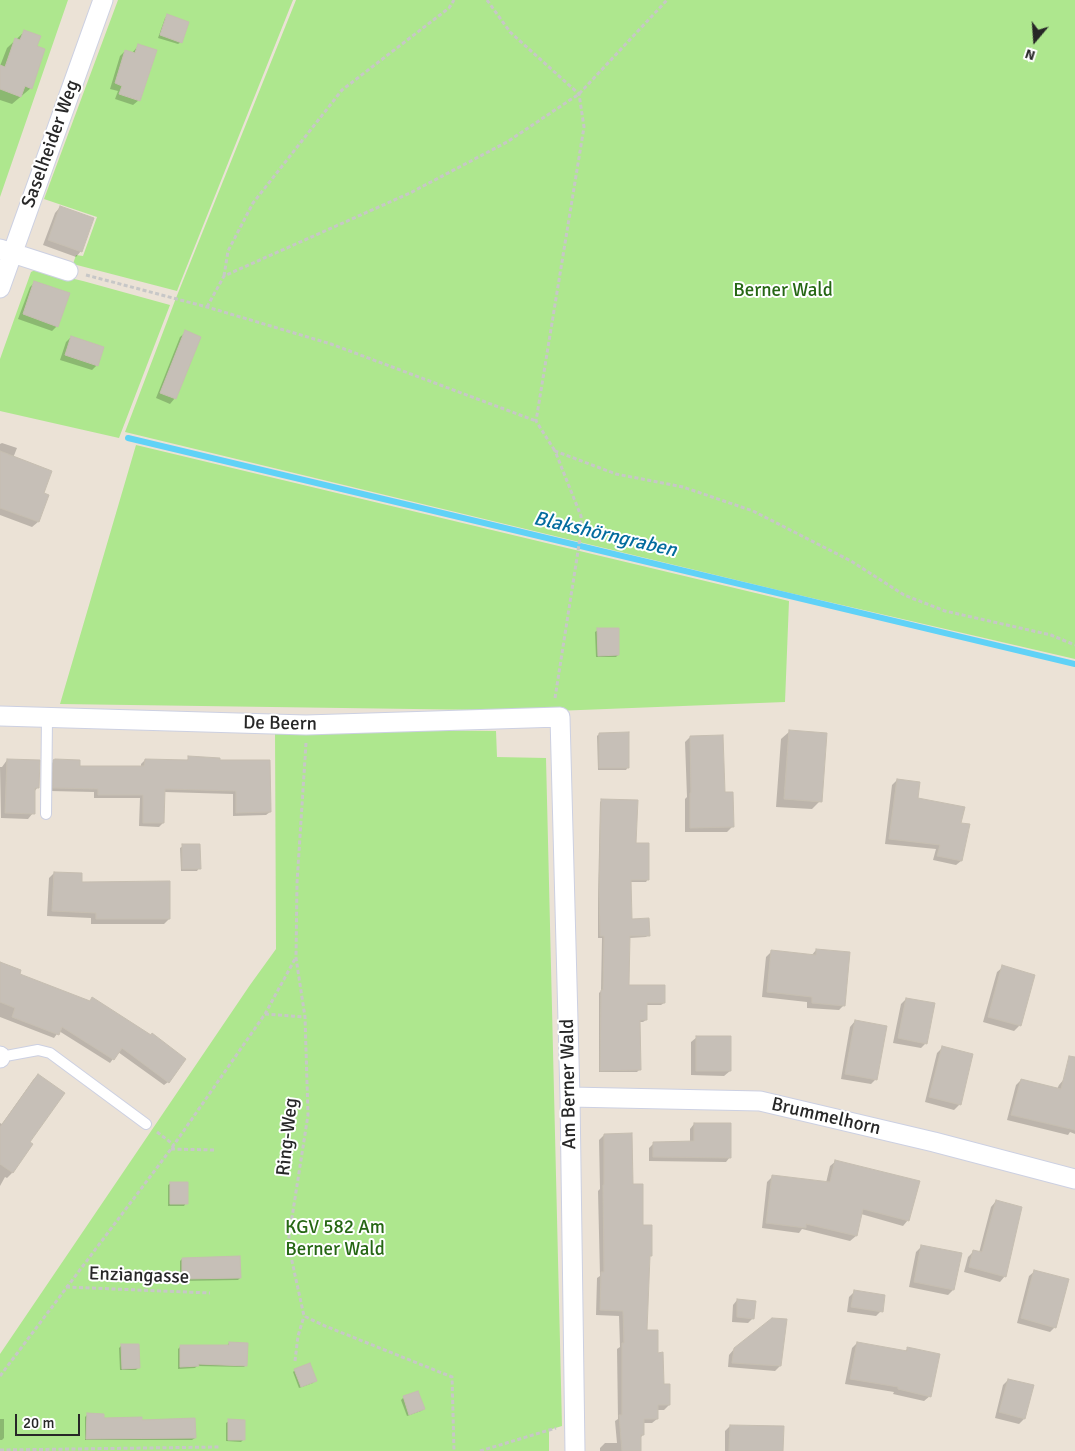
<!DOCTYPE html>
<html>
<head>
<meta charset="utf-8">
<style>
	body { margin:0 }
	#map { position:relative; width:1075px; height:1451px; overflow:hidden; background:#ebe2d6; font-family:Signika,sans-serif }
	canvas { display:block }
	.north { position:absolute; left:1010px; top:15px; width:50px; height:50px; -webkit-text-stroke:4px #fff; paint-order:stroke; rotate:198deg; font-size:14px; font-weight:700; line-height:20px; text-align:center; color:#272727 }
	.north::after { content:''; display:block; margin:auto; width:18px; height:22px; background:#272727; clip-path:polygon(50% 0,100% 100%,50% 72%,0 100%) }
	.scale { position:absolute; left:15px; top:1414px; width:65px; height:22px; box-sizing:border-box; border:2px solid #272727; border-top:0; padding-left:6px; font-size:15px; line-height:18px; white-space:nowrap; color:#272727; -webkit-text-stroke:4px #fff; paint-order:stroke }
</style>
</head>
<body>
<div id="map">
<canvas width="1075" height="1451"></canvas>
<div class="north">N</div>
<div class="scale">20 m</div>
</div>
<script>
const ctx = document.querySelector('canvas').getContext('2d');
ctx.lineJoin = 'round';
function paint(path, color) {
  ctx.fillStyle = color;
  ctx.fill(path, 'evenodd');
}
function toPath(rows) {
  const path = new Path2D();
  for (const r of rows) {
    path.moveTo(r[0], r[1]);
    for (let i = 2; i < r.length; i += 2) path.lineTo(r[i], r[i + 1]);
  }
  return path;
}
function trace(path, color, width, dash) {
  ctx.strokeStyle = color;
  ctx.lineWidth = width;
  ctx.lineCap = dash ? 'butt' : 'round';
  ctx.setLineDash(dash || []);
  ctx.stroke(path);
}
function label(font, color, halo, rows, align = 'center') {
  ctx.font = font + ' Signika,sans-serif';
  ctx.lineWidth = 4;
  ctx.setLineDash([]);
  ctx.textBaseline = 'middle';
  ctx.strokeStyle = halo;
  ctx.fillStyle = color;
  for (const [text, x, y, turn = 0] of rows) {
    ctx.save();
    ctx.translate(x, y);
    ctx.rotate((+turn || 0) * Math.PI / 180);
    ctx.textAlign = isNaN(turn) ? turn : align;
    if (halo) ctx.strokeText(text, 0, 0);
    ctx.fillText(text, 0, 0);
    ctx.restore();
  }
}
paint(toPath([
	[0,0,68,0,0,197],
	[118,0,293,0,177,291,73,264,76,255,83,256,97,217,44,199],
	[296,0,1075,0,1075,659,790,593,125,432,176,298],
	[35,270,83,281,170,305,119,438,0,411,0,359,31,272],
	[136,445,789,601,785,702,555,711,60,704],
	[298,729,496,731,497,757,546,758,562,1426,549,1430,549,1451,0,1451,0,1354,250,985,276,949,275,731]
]), '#aee78e');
paint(toPath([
	[167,16,181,42,178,44,158,38,165,18],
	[24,32,36,47,31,88,12,104,0,100,0,66,7,48],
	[138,46,139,100,133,105,115,99,118,91,110,89,120,56,125,51,132,53],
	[60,207,81,251,76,257,43,245,55,213],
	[35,282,57,326,52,331,18,319,30,287],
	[186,332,175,398,170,404,156,398,180,337],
	[71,337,97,365,92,370,60,360,66,342],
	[2,443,17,448,13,458,42,494,47,496,38,522,32,527,0,515,0,444],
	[598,630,618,655,616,657,596,657,595,632],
	[790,731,820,801,812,809,776,807,781,739],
	[599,734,628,767,626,770,598,770,597,736],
	[690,737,724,794,732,827,727,832,685,832,685,799,687,797,685,742],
	[189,758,219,762,270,812,266,815,233,816,233,794,164,792,163,823,159,827,139,826,140,798,94,798,94,792,50,791,50,765,54,761,79,767,141,767,141,764,145,760,185,762],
	[7,760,38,787,34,792,33,813,28,819,1,818,0,767,2,767],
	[897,780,916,799,960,824,961,861,956,865,933,860,936,849,885,844,892,785],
	[602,800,635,844,648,879,646,882,630,882,631,920,648,935,646,937,629,938,628,986,664,1003,661,1005,646,1005,646,1020,643,1022,639,1022,639,1070,637,1072,599,1072,599,993,601,991,602,938,598,938,598,898,600,802],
	[183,846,199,868,197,871,181,871,180,848],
	[54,873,81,883,169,919,164,924,91,924,91,918,47,916,49,878],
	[816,950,844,1005,839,1010,807,1008,807,1002,762,997,766,957,771,952,811,956],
	[0,963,18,975,89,1002,93,998,168,1082,164,1085,118,1052,110,1063,59,1031,54,1038,0,1017],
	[1003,967,1019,1026,1014,1031,983,1022,997,972],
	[906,999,926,1043,921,1048,893,1043,901,1004],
	[855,1021,876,1079,871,1084,841,1079,850,1027],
	[697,1037,730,1071,724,1076,691,1075,691,1042],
	[942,1048,960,1104,954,1110,925,1102,937,1053],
	[38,1075,29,1143,31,1145,12,1173,7,1178,5,1177,0,1186,0,1123,2,1124,33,1080],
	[1064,1079,1075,1082,1075,1134,1070,1132,1068,1135,1007,1120,1016,1085,1021,1080,1057,1089,1059,1085],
	[694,1124,730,1157,726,1162,649,1161,649,1148,654,1143,690,1143,690,1129],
	[604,1135,632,1185,642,1226,649,1257,646,1331,657,1354,663,1385,669,1405,664,1410,657,1410,657,1419,652,1423,643,1423,643,1435,640,1438,640,1451,600,1451,600,1448,605,1443,617,1443,615,1421,618,1419,617,1349,620,1347,619,1316,596,1315,597,1278,600,1276,598,1191,600,1189,599,1140],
	[836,1161,908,1220,903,1226,861,1214,856,1236,850,1241,802,1229,799,1233,762,1228,767,1182,773,1176,826,1183,830,1166],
	[171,1183,186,1203,184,1206,168,1206,168,1185],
	[996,1201,1005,1276,1000,1282,964,1272,968,1257,974,1251,979,1253,991,1207],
	[921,1247,953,1290,948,1295,909,1287,916,1252],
	[182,1259,240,1278,238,1280,180,1281,180,1261],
	[1035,1271,1055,1327,1050,1332,1017,1323,1029,1276],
	[854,1292,881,1311,876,1316,847,1312,849,1297],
	[737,1300,753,1318,748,1323,732,1322,733,1305],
	[229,1343,246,1365,244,1367,197,1366,195,1368,178,1369,178,1349,180,1347,227,1346],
	[857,1343,904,1352,908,1348,930,1396,924,1401,893,1394,894,1392,845,1384,852,1348],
	[122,1345,138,1368,136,1370,120,1370,119,1348],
	[734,1349,780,1366,775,1371,728,1367,729,1355],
	[295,1370,315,1381,313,1383,299,1388,293,1372],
	[1008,1380,1024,1419,1019,1424,995,1418,1003,1385],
	[404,1397,424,1409,421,1411,407,1416,401,1400],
	[87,1415,103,1419,141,1421,195,1438,192,1440,85,1440,85,1417],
	[0,1419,4,1419,4,1438,2,1440,0,1440],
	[229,1421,243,1440,241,1442,226,1441,226,1423],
	[730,1426,782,1451,725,1451,725,1431]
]), '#0003');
trace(toPath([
	[128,438,1075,664]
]), '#60d2f7', 6);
const building = toPath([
	[167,14,189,22,182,43,160,35,167,14],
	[24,30,41,36,37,46,45,49,32,89,25,86,21,97,0,89,0,65,5,67,15,38,20,40,24,30],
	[138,44,157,50,140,101,119,94,122,86,115,83,125,50,135,53,138,44],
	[60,206,94,218,82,252,48,240,60,206],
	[34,281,70,293,58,327,23,314,34,281],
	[185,330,201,337,176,399,160,393,185,330],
	[71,336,104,347,98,366,65,355,71,336],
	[0,451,52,471,44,493,49,495,39,522,0,508,0,451],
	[597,628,619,628,619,655,598,656,597,628],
	[789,730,827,733,822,802,784,799,789,730],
	[629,732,629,768,599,768,599,733,629,732],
	[723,735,725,792,733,792,734,827,690,828,690,793,691,793,690,736,723,735],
	[188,756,220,758,220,760,270,760,271,812,236,813,236,791,165,789,164,823,143,823,143,795,98,795,98,789,53,788,53,760,55,759,80,760,80,766,144,766,145,759,188,760,188,756],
	[7,759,40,760,39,788,35,788,35,814,5,813,7,759],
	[897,779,920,782,918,798,965,807,961,823,970,824,962,861,937,856,940,845,889,839,897,779],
	[601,799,638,800,636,843,649,843,649,880,631,880,632,919,649,918,650,936,630,936,629,985,665,985,665,1003,647,1003,647,1020,640,1020,641,1070,600,1071,601,990,603,990,604,936,600,936,599,895,601,799],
	[182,844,200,844,201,869,182,869,182,844],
	[54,872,82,873,82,882,170,881,170,919,96,919,96,913,52,911,54,872],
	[816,949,850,952,845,1006,812,1003,812,997,767,992,771,950,816,955,816,949],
	[0,962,21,970,20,974,90,1001,92,997,151,1035,152,1033,186,1059,169,1083,122,1048,114,1060,62,1027,59,1035,12,1017,15,1008,0,1002,0,962],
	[1002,965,1035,975,1021,1026,988,1017,1002,965],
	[906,998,935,1003,927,1044,898,1038,906,998],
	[855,1020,887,1026,877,1080,845,1074,855,1020],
	[696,1036,731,1036,731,1071,696,1071,696,1036],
	[942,1046,973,1054,961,1105,929,1097,942,1046],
	[1069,1056,1075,1057,1075,1130,1011,1115,1021,1079,1061,1089,1069,1056],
	[38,1074,65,1093,30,1142,33,1144,13,1173,0,1164,0,1127,38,1074],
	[694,1123,731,1123,731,1158,653,1157,653,1142,694,1141,694,1123],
	[632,1133,633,1184,643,1184,643,1225,652,1225,652,1256,650,1256,647,1330,658,1330,658,1353,663,1352,664,1384,670,1384,670,1405,658,1405,658,1419,644,1419,644,1435,641,1435,641,1451,622,1451,619,1415,622,1415,622,1343,624,1343,623,1311,600,1310,601,1272,604,1272,603,1185,604,1185,604,1134,632,1133],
	[835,1160,920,1181,909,1221,863,1209,857,1236,806,1224,806,1228,766,1223,772,1175,830,1182,835,1160],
	[170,1182,188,1182,188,1204,170,1204,170,1182],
	[996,1200,1022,1207,1006,1277,969,1267,973,1250,982,1252,996,1200],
	[921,1245,962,1253,954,1290,914,1282,921,1245],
	[240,1256,241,1278,182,1279,182,1258,240,1256],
	[1034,1270,1069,1279,1056,1328,1021,1318,1034,1270],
	[854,1290,885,1295,883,1312,851,1307,854,1290],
	[737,1299,756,1301,754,1319,737,1317,737,1299],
	[772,1318,787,1319,781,1366,732,1363,734,1348,772,1318],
	[229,1342,248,1343,247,1366,198,1364,199,1366,180,1367,180,1345,229,1345,229,1342],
	[857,1342,907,1351,907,1347,940,1354,931,1397,898,1389,898,1387,850,1379,857,1342],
	[121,1344,139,1344,140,1368,122,1369,121,1344],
	[310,1363,317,1381,301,1387,294,1369,310,1363],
	[1008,1379,1034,1385,1025,1419,999,1412,1008,1379],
	[418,1391,425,1409,409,1415,403,1396,418,1391],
	[87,1413,104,1414,104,1418,142,1417,142,1420,195,1418,196,1438,86,1439,87,1413],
	[228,1419,245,1420,245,1440,228,1440,228,1419],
	[730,1425,784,1426,783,1451,729,1451,730,1425]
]);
paint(building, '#c6bfb7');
trace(building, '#c6beb1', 1);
const lane = toPath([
	[46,814,47,717],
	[0,1057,38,1050,50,1053,146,1124]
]);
const street = toPath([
	[0,249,68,271],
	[0,288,103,0],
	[0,716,306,725,560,717,570,1097,575,1451],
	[0,1056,0,1058],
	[570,1097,760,1101,934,1142,1075,1179]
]);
trace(lane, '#ccd0e2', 12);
trace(street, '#ccd0e2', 21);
trace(toPath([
	[487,0,510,32,579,94,584,127,536,421,555,451],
	[86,275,207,307,331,344,536,421],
	[224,276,228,251,253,203,342,90,449,8,454,0],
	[207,307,224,276,410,193,507,142,579,94,667,0],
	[555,698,581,532,581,516,555,451,616,474,683,487,753,511,851,561,904,595,945,611,1051,635,1075,645],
	[306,743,297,883,296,958,305,1017,308,1115,288,1243,304,1316,325,1326,452,1377,454,1451],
	[265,1014,305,1017],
	[157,1132,174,1145],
	[171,1149,215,1150],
	[66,1287,210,1293],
	[295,1361,298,1336,304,1316],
	[0,1376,171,1149,265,1014,295,959],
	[0,1450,219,1447],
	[480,1451,556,1428]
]), '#c7c7c7', 3, [4, 2.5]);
trace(lane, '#fff', 10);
trace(street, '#fff', 19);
label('19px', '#272727', '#fff', [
	["Saselheider Weg",51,144,-70],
	["De Beern",280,724,1],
	["Am Berner Wald",569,1084,-91],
	["Brummelhorn",826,1117,13],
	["Ring-Weg",288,1137,-84],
	["Enziangasse",139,1276,2]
]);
label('19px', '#266714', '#fff', [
	["Berner Wald",783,291],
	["KGV 582 Am",335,1228],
	["Berner Wald",335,1250]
]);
label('italic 20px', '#036c9e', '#fff', [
	["Blakshörngraben",605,535,13]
]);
</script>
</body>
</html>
